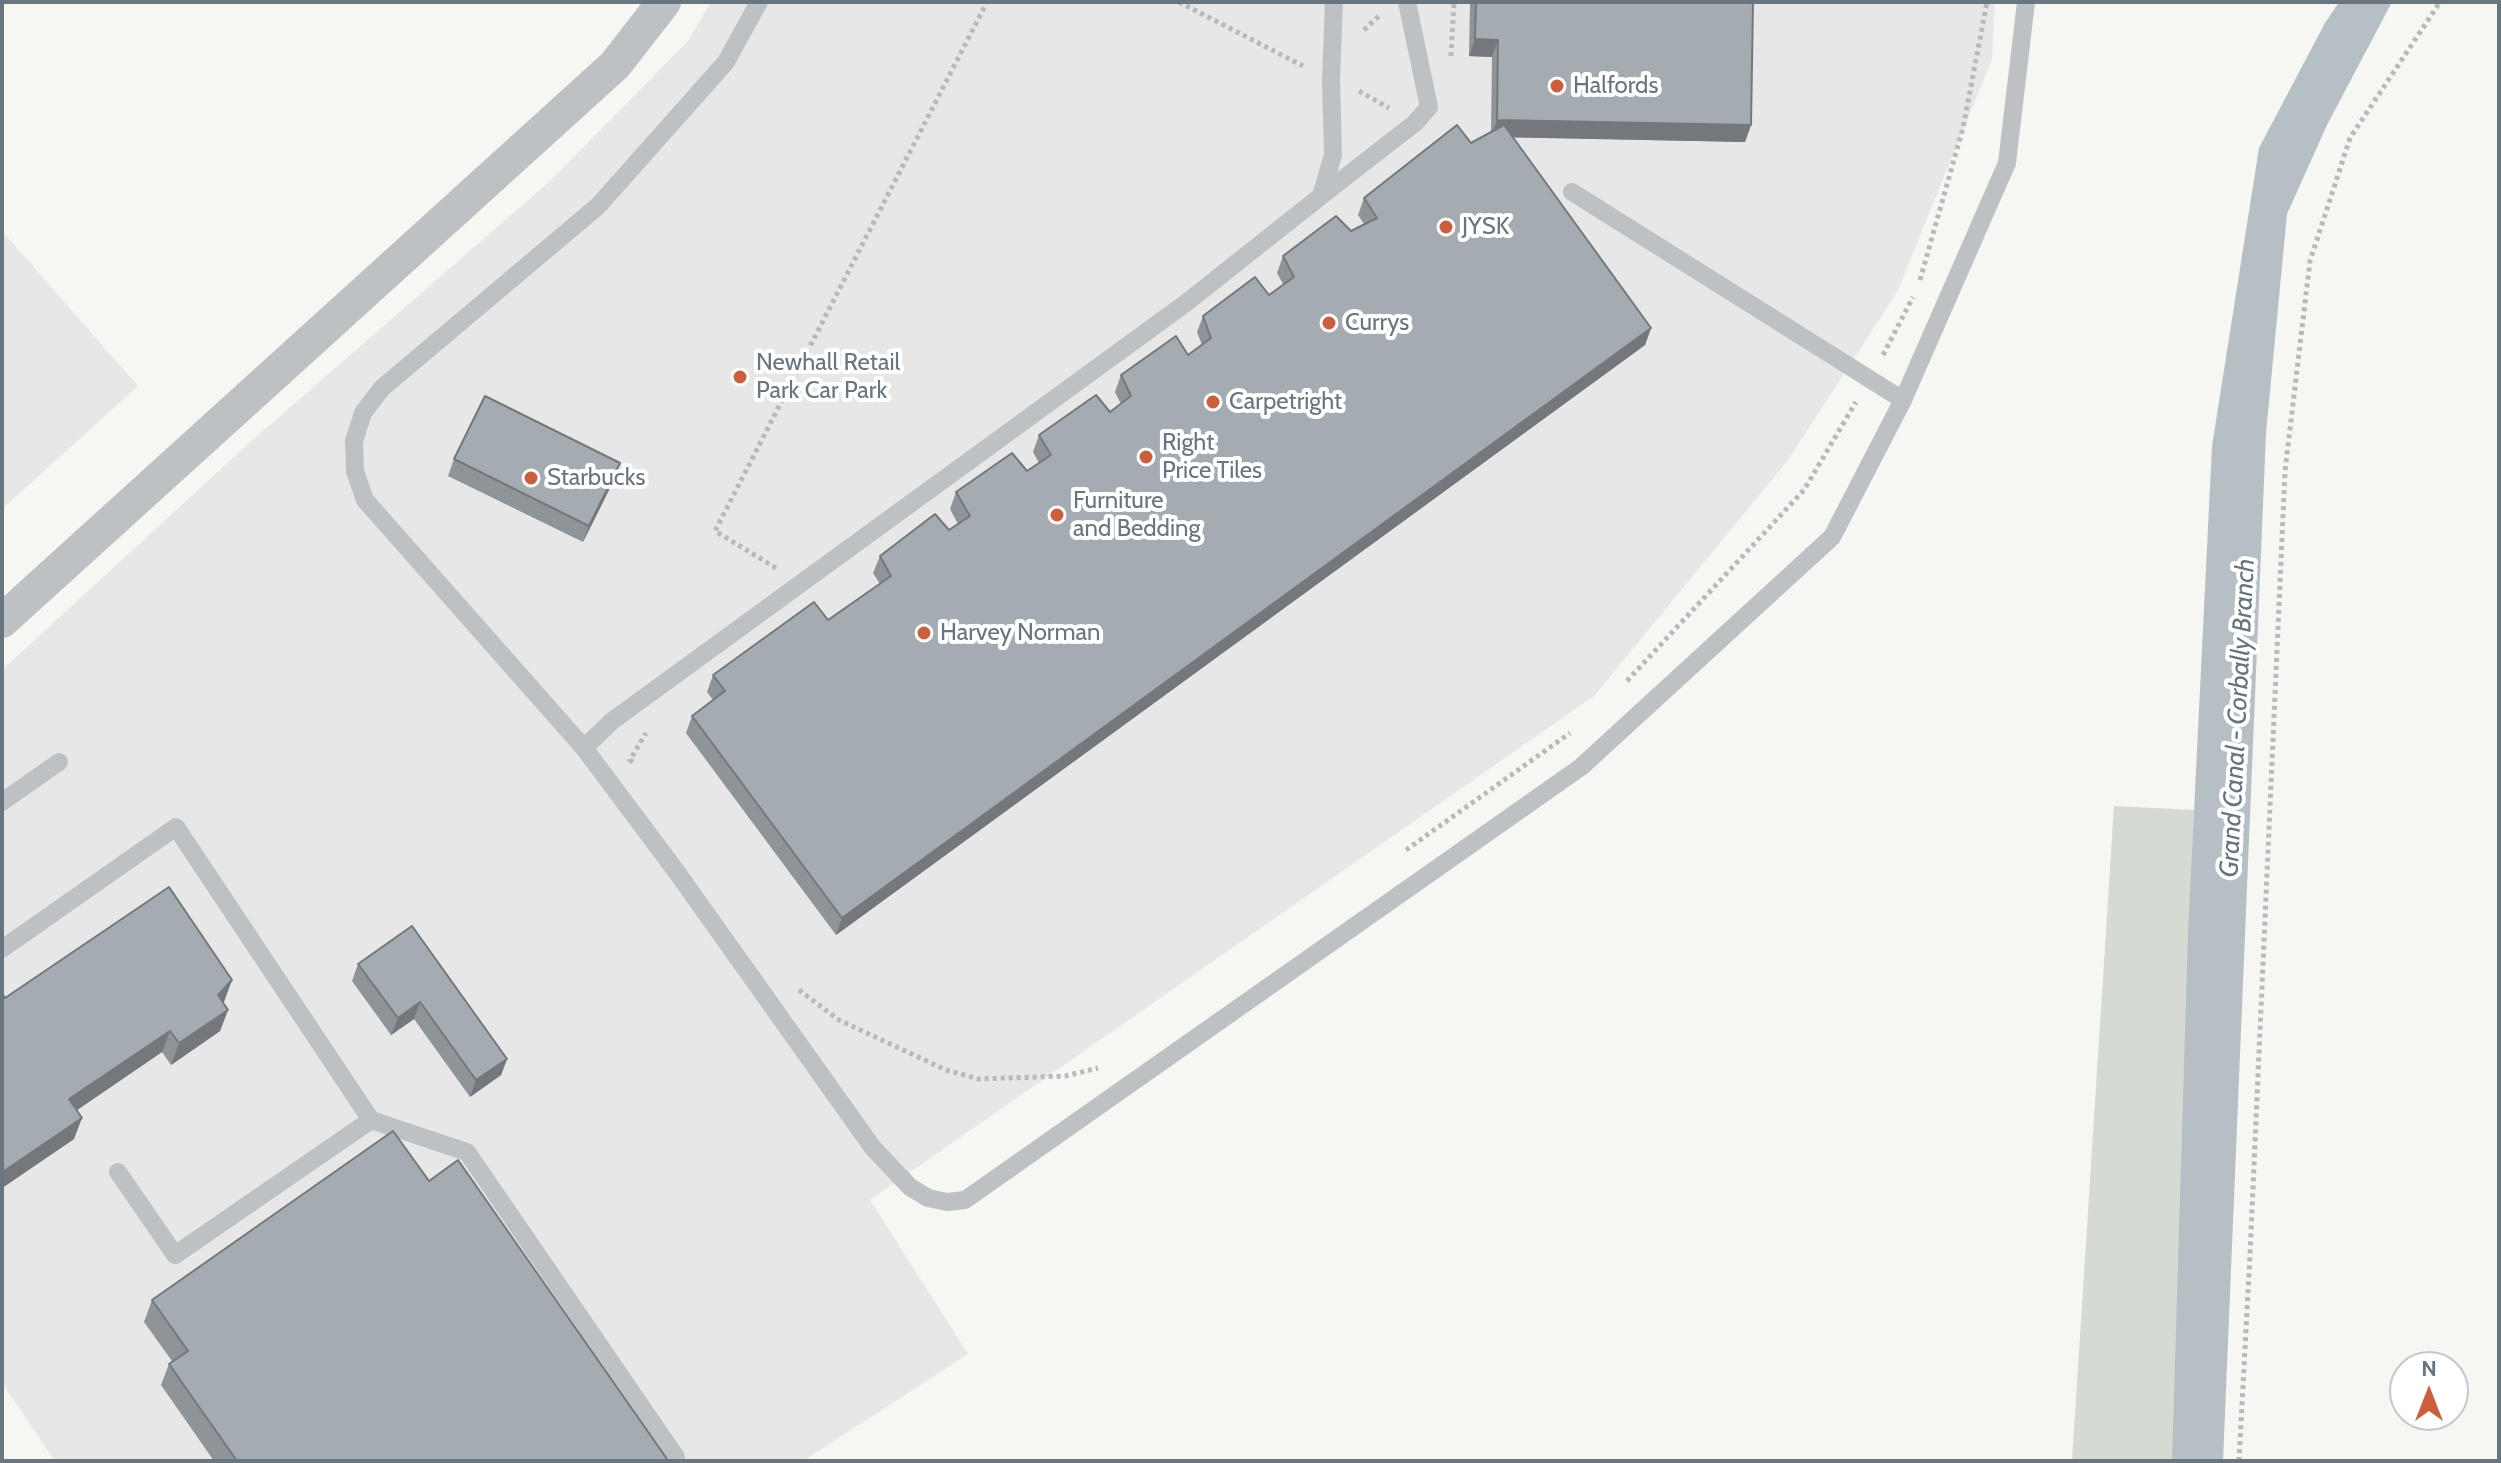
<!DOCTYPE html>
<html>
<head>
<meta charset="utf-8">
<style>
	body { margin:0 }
	#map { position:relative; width:2501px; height:1463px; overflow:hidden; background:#f6f6f3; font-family:Cabin,sans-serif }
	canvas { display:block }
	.frame { position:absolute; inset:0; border:4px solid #697680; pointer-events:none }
	.north { position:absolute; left:2389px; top:1351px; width:80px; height:80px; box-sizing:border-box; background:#fff; border:2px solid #c3c8cc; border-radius:50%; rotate:0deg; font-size:22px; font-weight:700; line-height:32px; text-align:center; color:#697680 }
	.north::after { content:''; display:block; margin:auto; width:28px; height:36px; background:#cd5e3c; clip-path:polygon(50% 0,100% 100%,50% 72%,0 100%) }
</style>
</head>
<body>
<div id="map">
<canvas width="2501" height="1463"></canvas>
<div class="frame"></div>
<div class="north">N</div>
</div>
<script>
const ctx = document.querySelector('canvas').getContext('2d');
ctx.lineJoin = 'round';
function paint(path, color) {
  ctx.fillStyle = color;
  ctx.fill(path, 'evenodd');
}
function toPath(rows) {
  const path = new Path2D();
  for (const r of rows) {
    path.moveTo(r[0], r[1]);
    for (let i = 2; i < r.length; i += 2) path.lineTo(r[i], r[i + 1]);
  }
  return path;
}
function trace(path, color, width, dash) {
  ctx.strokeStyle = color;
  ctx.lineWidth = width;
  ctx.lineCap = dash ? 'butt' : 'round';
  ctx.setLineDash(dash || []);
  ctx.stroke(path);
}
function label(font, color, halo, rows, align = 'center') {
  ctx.font = font + ' Cabin,sans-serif';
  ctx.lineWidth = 8;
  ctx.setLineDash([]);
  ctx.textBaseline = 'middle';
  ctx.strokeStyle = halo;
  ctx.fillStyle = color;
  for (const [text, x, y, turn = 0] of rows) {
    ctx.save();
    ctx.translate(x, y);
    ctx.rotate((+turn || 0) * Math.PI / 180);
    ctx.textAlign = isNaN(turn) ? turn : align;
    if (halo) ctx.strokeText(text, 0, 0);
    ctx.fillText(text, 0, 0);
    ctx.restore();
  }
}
paint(toPath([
	[711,2,1995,2,1992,59,1897,292,1788,460,1594,696,870,1200,968,1354,803,1461,55,1461,2,1383,2,670,248,444,549,182,688,41],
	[2,231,138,386,2,509]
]), '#e6e7e6');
paint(toPath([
	[2114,806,2194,810,2173,1461,2072,1461]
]), '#d5dad3');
paint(toPath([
	[2339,2,2392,2,2327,125,2287,214,2266,433,2223,1461,2172,1461,2188,933,2212,446,2259,148,2325,23]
]), '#b6c0c4');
trace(toPath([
	[1179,2,1303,66],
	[1364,30,1379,16],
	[1451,56,1454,2],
	[1359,91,1389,108],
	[1920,280,1963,128,1987,2],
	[1883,355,1913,297],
	[776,568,715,531,987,2],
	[1627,681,1804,490,1856,402],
	[633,762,630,760,646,733],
	[1406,850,1570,733],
	[799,990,839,1020,869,1034,946,1070,979,1079,1065,1076,1098,1068],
	[2239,1461,2250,1255,2285,471,2310,261,2350,138,2440,2]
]), '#b7babc', 5, [4, 4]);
trace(toPath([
	[759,2,726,62,598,206,382,388,363,413,354,441,355,471,365,500,584,748,676,871,873,1148,910,1187,928,1198,947,1202,965,1200,1581,767,1832,537,1903,400,2007,163,2026,2],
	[1572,192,1903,400],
	[1321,196,1415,123,1429,107,1407,2],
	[584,748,612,721,1186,303,1321,196,1333,155,1331,80,1334,2],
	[2,802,59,762],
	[2,949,176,827,371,1120,467,1152,676,1457],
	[118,1172,175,1255,371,1120]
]), '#bdc1c4', 18);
trace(toPath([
	[2,621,615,65,664,2]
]), '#bdc1c4', 34);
paint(toPath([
	[1470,2,1753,2,1751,125,1745,142,1513,137,1651,328,1645,345,836,935,686,733,692,716,713,700,707,692,713,675,828,620,880,584,873,573,880,556,949,530,958,524,950,509,956,492,1027,471,1039,463,1033,452,1039,435,1110,412,1121,404,1115,392,1121,375,1188,355,1202,345,1197,332,1203,316,1269,295,1283,284,1277,273,1283,256,1351,231,1364,224,1358,215,1364,198,1491,133,1492,57,1469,56],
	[454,459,620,463,614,480,583,542,448,476],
	[412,926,507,1059,501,1075,470,1097,414,1019,391,1035,352,981,358,964],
	[2,993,5,998,223,1002,228,1010,220,1031,171,1065,162,1052,77,1110,74,1139,2,1188],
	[429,1181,667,1461,214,1461,161,1385,169,1364,172,1361,144,1322,152,1300]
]), '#8e9498');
paint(toPath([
	[1475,39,1498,40,1492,57,1469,56],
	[1497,120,1751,125,1745,142,1491,137],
	[1651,328,1645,345,836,935,842,918],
	[620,463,614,480,583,542,589,526],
	[232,980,224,1002,210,1017,218,995],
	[420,1002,414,1019,391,1035,398,1018],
	[228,1010,220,1031,171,1065,179,1043],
	[170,1031,162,1052,61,1121,69,1099],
	[507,1059,501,1075,470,1097,476,1080],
	[82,1118,74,1139,2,1188,2,1175,4,1171]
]), '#74787c');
const building = toPath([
	[1476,2,1753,2,1751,125,1497,120,1498,40,1475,39,1476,2],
	[1457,125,1471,143,1504,125,1651,328,842,918,692,716,725,691,713,675,814,602,828,620,891,576,880,556,935,514,949,530,970,516,956,492,1012,453,1027,471,1051,455,1039,435,1096,395,1110,412,1131,396,1121,375,1176,336,1188,355,1211,338,1203,316,1255,277,1269,295,1294,277,1283,256,1336,216,1351,231,1377,218,1364,198,1457,125],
	[485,396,620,463,589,526,454,459,485,396],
	[169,887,232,980,218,995,228,1010,179,1043,170,1031,69,1099,82,1118,4,1171,2,1169,2,993,5,998,169,887],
	[412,926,507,1059,476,1080,420,1002,398,1018,358,964,412,926],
	[393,1131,429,1181,458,1160,667,1459,664,1461,237,1461,169,1364,188,1351,152,1300,393,1131]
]);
paint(building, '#a5acb1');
trace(building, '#74787c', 2);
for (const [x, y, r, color] of [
	[1557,86,8,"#cd5e3c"],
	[1446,227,8,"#cd5e3c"],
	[1329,323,8,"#cd5e3c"],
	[740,377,8,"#cd5e3c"],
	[1213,402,8,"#cd5e3c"],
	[1146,457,8,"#cd5e3c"],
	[531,478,8,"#cd5e3c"],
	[1057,515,8,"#cd5e3c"],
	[924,633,8,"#cd5e3c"]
]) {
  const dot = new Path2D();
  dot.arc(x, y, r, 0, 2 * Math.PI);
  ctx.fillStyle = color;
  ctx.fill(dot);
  trace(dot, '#fff', 3);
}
label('24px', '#697680', '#fff', [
	["Halfords",1573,86],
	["JYSK",1462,227],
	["Currys",1345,323],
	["Newhall Retail",756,363],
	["Park Car Park",756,391],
	["Carpetright",1229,402],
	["Right",1162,443],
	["Price Tiles",1162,471],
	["Starbucks",547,478],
	["Furniture",1073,501],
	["and Bedding",1073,529],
	["Harvey Norman",940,633]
], 'left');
label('italic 26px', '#64767d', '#fff', [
	["Grand Canal - Corbally Branch",2238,718,-87]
]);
</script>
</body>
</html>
